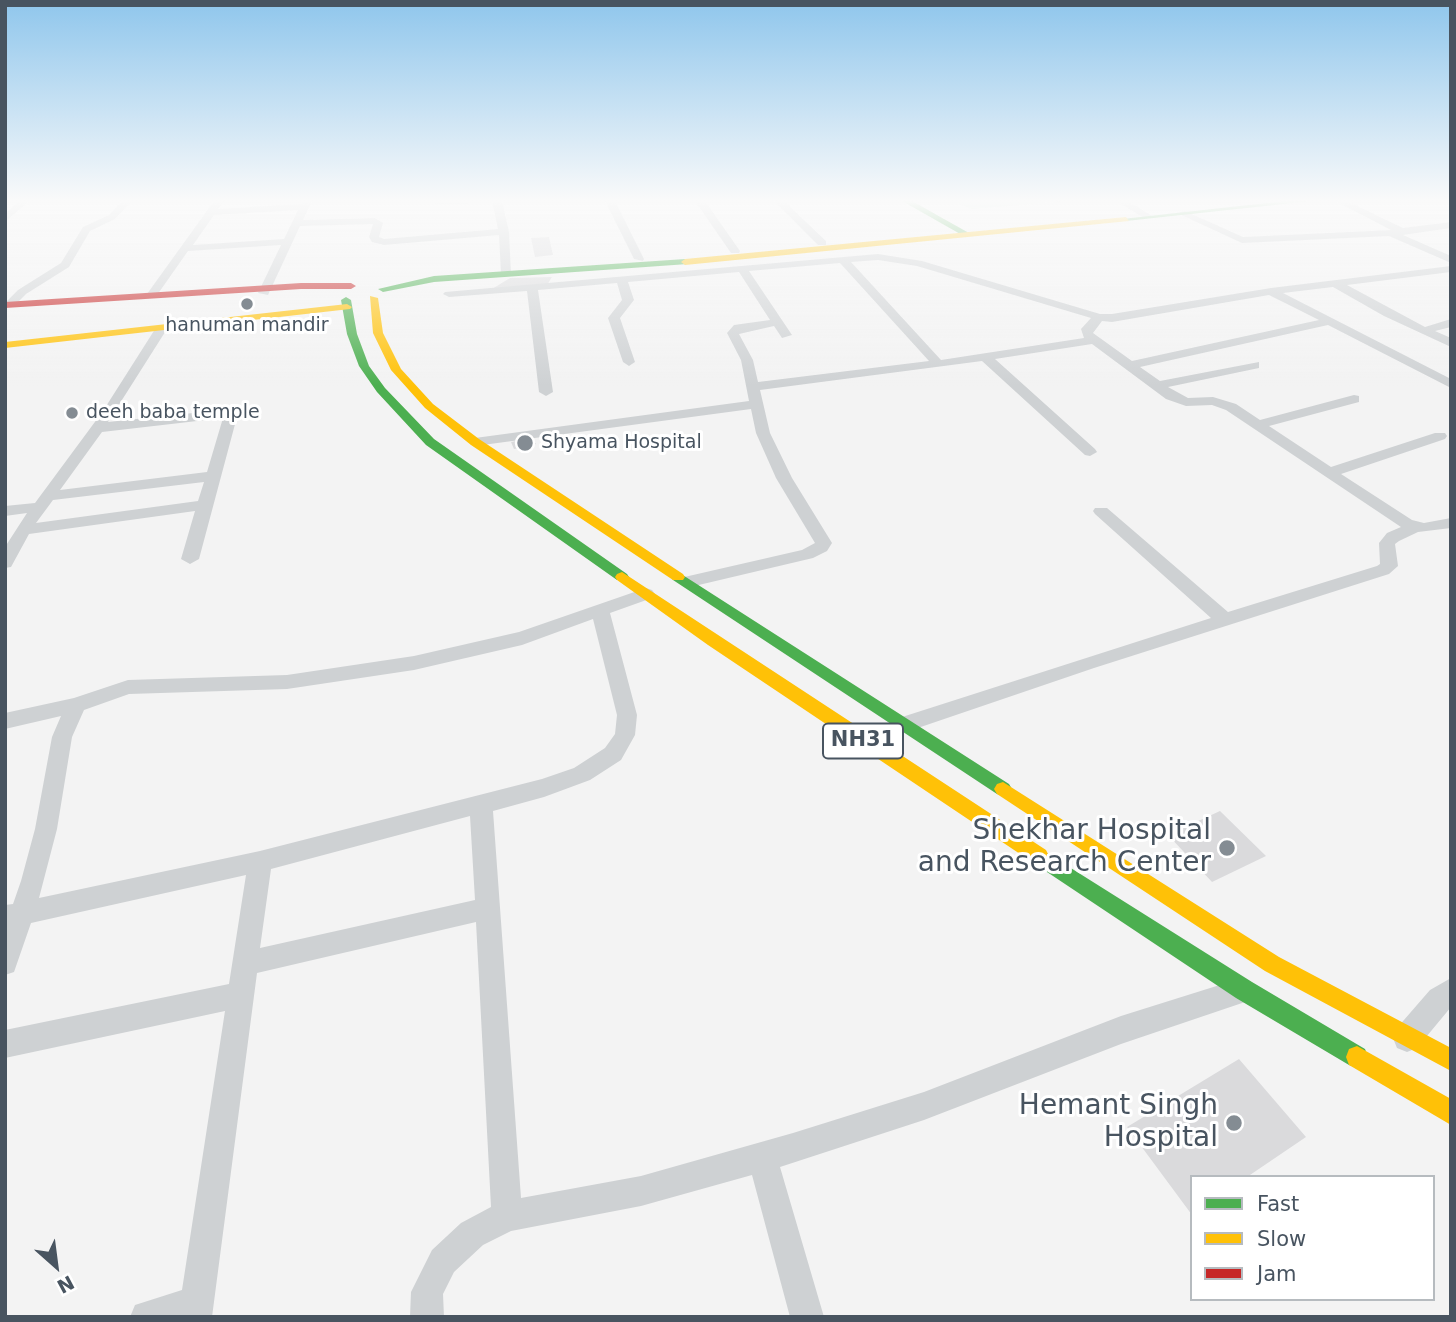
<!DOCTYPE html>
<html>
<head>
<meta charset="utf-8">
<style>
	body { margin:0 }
	#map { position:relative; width:1456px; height:1322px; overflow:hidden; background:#f3f3f3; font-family:"DejaVu Sans",sans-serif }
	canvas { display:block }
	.frame { position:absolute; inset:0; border:7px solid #485460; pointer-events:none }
	.legend { position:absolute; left:1190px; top:1175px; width:245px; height:126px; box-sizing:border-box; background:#fff; border:2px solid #b6bbbf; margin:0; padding:9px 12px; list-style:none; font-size:21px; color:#485460 }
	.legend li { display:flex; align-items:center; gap:14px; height:35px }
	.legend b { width:35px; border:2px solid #b6bbbf }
	.north { position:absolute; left:21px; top:1231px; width:70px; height:70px; -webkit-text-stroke:5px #fff; paint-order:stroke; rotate:152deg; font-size:19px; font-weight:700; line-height:28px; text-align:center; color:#485460 }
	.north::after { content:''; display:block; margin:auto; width:24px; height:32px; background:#485460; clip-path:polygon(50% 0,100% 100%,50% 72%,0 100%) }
</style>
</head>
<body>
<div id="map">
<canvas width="1456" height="1322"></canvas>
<div class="frame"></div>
<ul class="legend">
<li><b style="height:9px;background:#4caf50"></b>Fast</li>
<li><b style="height:9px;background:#ffc107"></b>Slow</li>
<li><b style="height:9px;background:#c62828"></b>Jam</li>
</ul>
<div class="north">N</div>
</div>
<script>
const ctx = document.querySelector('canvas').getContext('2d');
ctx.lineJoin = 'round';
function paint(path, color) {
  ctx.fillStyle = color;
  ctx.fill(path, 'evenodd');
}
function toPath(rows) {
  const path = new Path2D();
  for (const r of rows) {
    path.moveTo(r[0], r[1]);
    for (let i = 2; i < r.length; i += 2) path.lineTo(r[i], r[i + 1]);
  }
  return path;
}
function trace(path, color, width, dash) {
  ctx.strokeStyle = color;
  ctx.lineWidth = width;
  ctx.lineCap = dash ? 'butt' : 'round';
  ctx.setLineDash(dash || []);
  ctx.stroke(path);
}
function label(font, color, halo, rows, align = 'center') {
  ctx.font = font + ' "DejaVu Sans",sans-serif';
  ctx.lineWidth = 6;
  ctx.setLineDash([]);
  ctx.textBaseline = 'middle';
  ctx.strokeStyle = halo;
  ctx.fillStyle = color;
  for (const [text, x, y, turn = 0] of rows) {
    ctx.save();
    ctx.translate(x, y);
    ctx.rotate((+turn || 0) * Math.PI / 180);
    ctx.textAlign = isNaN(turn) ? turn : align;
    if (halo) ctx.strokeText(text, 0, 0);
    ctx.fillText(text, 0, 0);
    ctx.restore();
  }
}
paint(toPath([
	[953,201,1066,201,972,209]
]), '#d7f2e2');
paint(toPath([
	[549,237,553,255,535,257,531,238],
	[552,277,547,285,492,289,510,278],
	[532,438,536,444,514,449,511,442],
	[1220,811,1266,856,1212,882,1168,835],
	[1239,1059,1306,1137,1247,1177,1192,1177,1192,1215,1127,1127]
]), '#dadadc');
paint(toPath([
	[19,201,29,201,5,222,5,214,19,201],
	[122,201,132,201,115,219,90,231,69,267,26,294,14,306,6,306,6,302,18,290,61,263,83,227,109,215,122,201],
	[214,201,224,201,218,209,301,204,302,201,312,201,303,220,375,218,383,223,379,237,384,239,498,229,492,201,502,201,509,232,511,274,506,277,501,274,499,235,384,245,372,242,369,237,373,224,300,226,268,295,258,293,281,245,188,251,155,298,147,298,147,294,214,201],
	[298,210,284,239,193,245,214,215,298,210],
	[430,201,472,201,467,204,435,204,430,201],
	[605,201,615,201,644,259,643,261,634,259,605,201],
	[695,201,705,201,740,251,739,253,731,253,695,201],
	[774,201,784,201,826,241,826,245,818,245,774,201],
	[1116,201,1128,201,1152,216,1144,218,1116,201],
	[1335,201,1347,201,1403,228,1451,222,1451,228,1403,235,1451,256,1451,263,1389,236,1242,243,1177,213,1185,211,1243,237,1391,230,1335,201],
	[878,254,922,261,1100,314,1112,314,1271,288,1451,266,1451,272,1347,285,1425,327,1451,319,1451,327,1435,331,1451,338,1451,347,1384,316,1333,287,1283,293,1451,379,1451,388,1328,325,1140,367,1160,381,1259,362,1259,368,1168,387,1188,398,1213,397,1236,404,1260,420,1354,395,1359,396,1359,402,1269,426,1331,467,1435,433,1445,433,1447,436,1445,439,1341,474,1412,520,1424,523,1451,518,1451,528,1418,532,1399,541,1395,544,1398,566,1389,574,1094,668,906,732,899,730,896,724,899,718,1211,618,1095,514,1093,511,1095,508,1107,508,1228,612,1377,566,1380,564,1379,543,1387,533,1401,527,1226,410,1212,405,1186,406,1166,399,1092,344,995,359,1095,449,1097,452,1090,456,1085,455,982,361,760,390,770,433,792,478,832,543,827,551,813,558,686,588,677,582,680,578,802,550,815,543,776,478,756,433,751,409,475,446,468,442,475,438,749,401,741,360,727,333,734,325,770,320,739,272,628,282,634,300,620,318,635,362,629,366,623,362,608,318,622,300,617,283,538,290,553,392,546,396,539,392,527,291,449,297,443,294,445,292,878,254],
	[878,260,917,266,1091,318,1081,329,1084,338,941,360,851,262,878,260],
	[840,263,929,361,758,382,753,360,739,334,774,326,782,338,792,335,749,271,840,263],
	[1269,295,1319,320,1132,361,1093,333,1102,321,1112,322,1269,295],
	[161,325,167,329,108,422,231,409,238,413,199,559,190,564,181,559,195,511,29,534,11,567,5,568,5,547,27,513,5,516,5,506,35,503,103,411,157,326,161,325],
	[223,418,207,472,60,490,102,432,223,418],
	[204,482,198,501,36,523,53,500,204,482],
	[646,588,652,590,655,594,652,598,610,613,637,715,635,735,621,760,590,780,544,797,493,811,521,1198,641,1176,793,1133,924,1092,1121,1016,1242,978,1251,982,1255,991,1251,1000,1121,1044,924,1120,780,1167,824,1317,790,1317,752,1175,641,1206,511,1231,483,1245,454,1272,443,1294,444,1317,410,1317,411,1292,432,1250,461,1223,491,1207,476,922,257,973,212,1317,130,1317,135,1305,182,1290,225,1011,5,1058,5,1030,229,984,246,875,31,923,14,972,5,975,5,905,13,904,21,881,35,829,52,737,61,716,5,729,5,713,74,698,128,680,287,675,414,656,519,632,646,588],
	[593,619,617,715,615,734,605,748,574,768,542,779,260,851,39,898,57,829,72,737,84,710,129,694,287,689,414,670,522,645,593,619],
	[470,816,475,900,260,948,271,869,470,816],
	[1451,978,1451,1007,1417,1048,1407,1052,1397,1048,1393,1038,1397,1028,1430,990,1451,978]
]), '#ced1d3');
paint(toPath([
	[902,201,912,201,969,233,962,235,902,201],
	[1285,201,1311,201,1126,221,1122,219,1285,201],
	[685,259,689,262,688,264,434,282,383,292,378,289,434,276,685,259],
	[346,297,351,300,357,334,369,366,385,388,434,439,627,574,629,577,627,580,617,580,426,445,377,392,359,366,347,334,341,300,346,297],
	[678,572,1009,784,1012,789,1009,794,1003,796,997,794,673,580,671,577,673,574,678,572],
	[1039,848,1252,982,1365,1049,1368,1057,1365,1065,1357,1068,1349,1065,1236,998,1032,862,1029,856,1032,850,1039,848]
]), '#4caf50');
paint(toPath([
	[1126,217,1129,221,685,265,681,262,685,259,1126,217],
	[370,296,378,298,383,333,401,369,433,404,479,439,683,574,685,577,683,580,673,580,471,445,425,408,391,370,373,333,370,296],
	[347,304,352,307,350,309,5,348,5,342,347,304],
	[622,572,1046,850,1049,856,1046,862,1039,864,1032,862,708,645,617,580,615,577,617,574,622,572],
	[1003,782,1279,957,1451,1048,1451,1071,1265,971,997,794,994,789,997,784,1003,782],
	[1357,1046,1451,1099,1451,1125,1349,1065,1346,1057,1349,1049,1357,1046]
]), '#ffc107');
paint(toPath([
	[301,283,351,283,356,286,351,289,301,289,5,308,5,302,301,283]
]), '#c62828');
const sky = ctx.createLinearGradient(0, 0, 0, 386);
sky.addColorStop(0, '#8fc6ec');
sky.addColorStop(0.52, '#fafafa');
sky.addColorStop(1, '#fafafa00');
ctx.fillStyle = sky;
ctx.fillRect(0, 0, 1456, 386);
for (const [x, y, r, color] of [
	[247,304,7,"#848c93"],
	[72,413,7,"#848c93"],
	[525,443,9,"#848c93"],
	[1227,848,9,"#848c93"],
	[1234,1123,9,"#848c93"]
]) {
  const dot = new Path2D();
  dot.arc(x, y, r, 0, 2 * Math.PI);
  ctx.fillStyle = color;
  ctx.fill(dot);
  trace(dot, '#fff', 2.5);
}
label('19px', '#485460', '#fff', [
	["hanuman mandir",247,326,"center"],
	["deeh baba temple",86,413],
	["Shyama Hospital",541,443]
], 'left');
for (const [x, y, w] of [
	[863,741,80]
]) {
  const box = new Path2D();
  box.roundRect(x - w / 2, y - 17.5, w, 35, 5);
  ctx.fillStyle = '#fff';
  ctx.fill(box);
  trace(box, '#485460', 2);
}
label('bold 21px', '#485460', null, [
	["NH31",863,741]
]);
label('28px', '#485460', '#fff', [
	["Shekhar Hospital",1211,832],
	["and Research Center",1211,864],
	["Hemant Singh",1218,1107],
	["Hospital",1218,1139]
], 'right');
</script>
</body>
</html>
